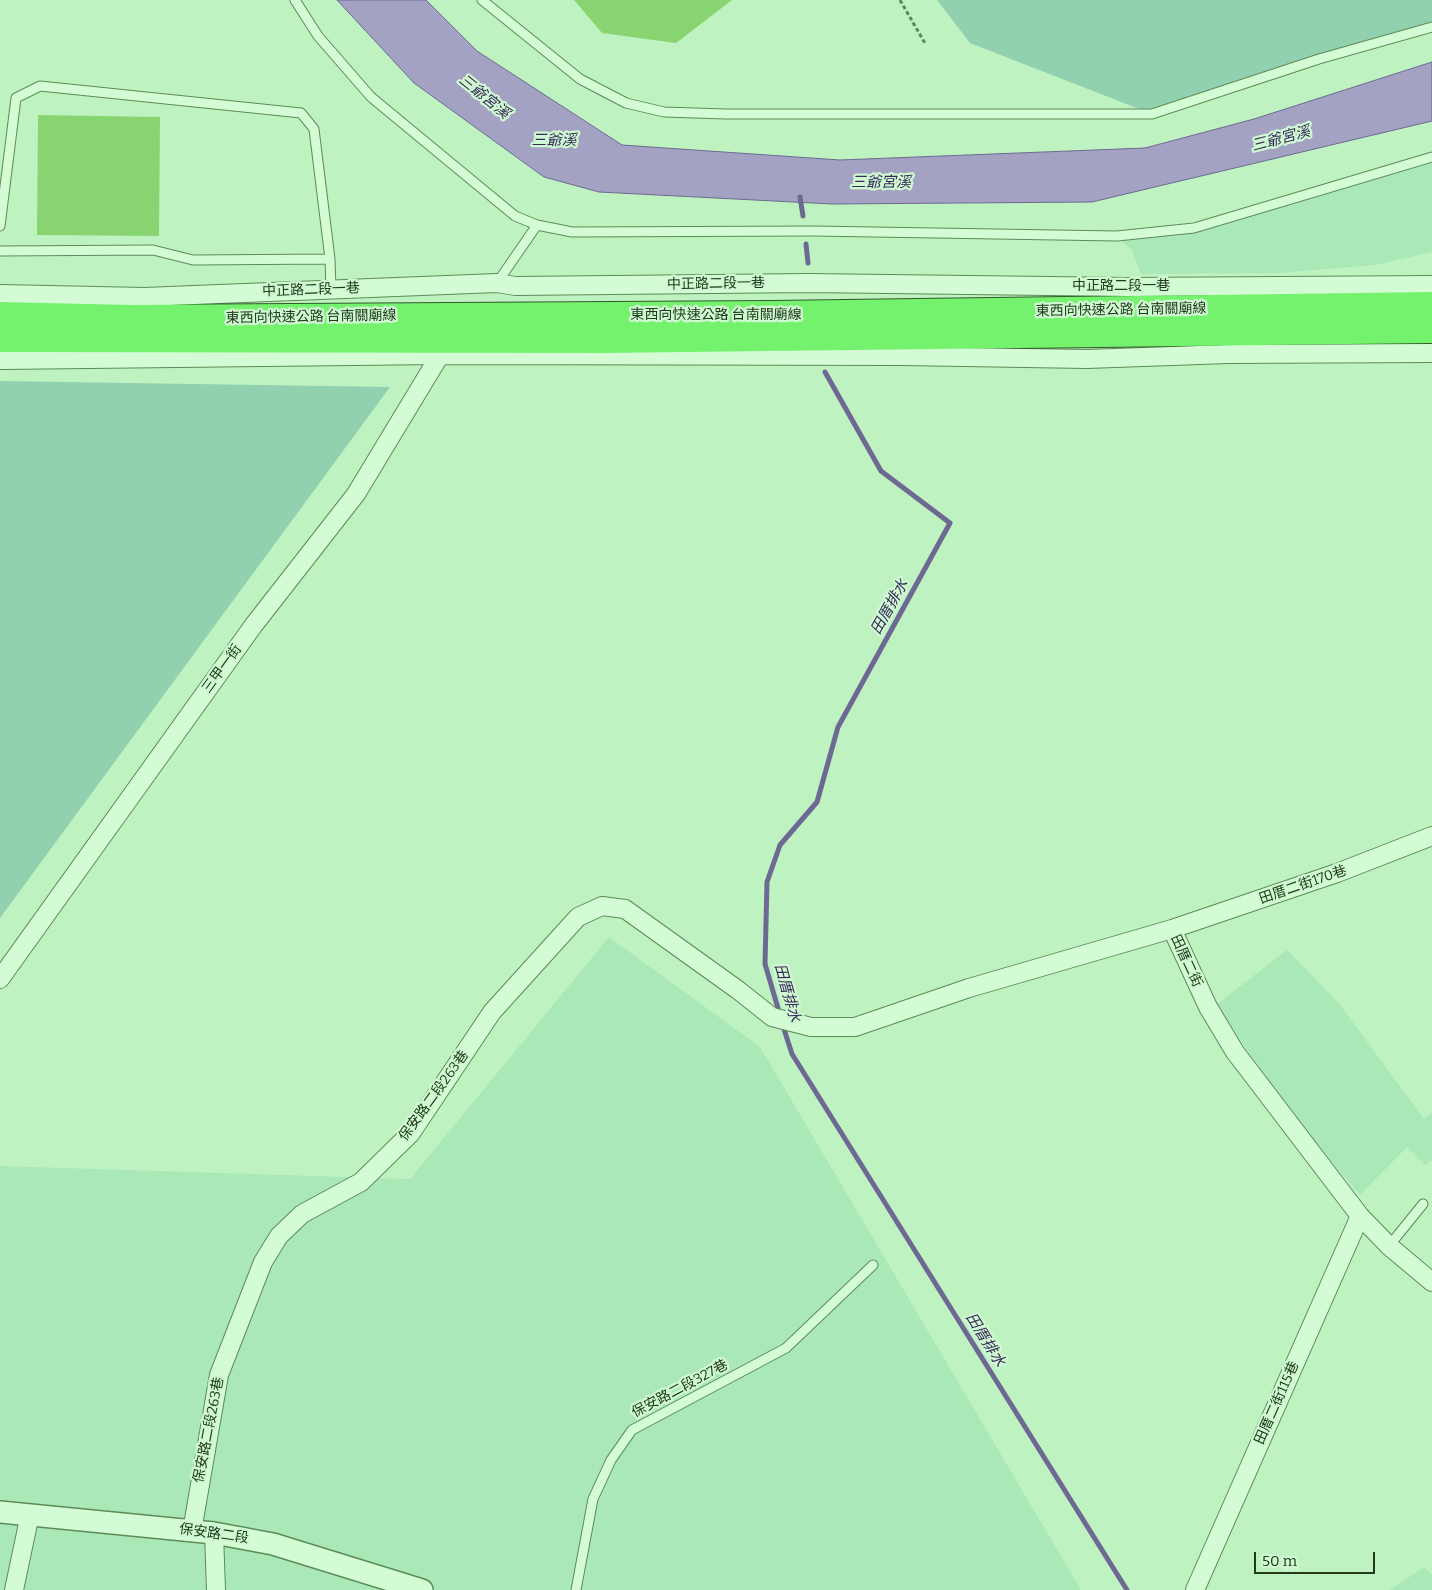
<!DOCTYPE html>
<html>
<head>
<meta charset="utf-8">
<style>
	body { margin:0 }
	#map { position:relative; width:1432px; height:1590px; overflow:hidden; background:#bff2c1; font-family:Bitter,serif }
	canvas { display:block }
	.scale { position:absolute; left:1254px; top:1552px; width:121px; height:22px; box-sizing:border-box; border:2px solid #213a1b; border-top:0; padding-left:6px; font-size:15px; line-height:18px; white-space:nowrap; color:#213a1b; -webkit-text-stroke:4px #cff9d1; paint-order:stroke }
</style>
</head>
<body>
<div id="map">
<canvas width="1432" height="1590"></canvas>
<div class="scale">50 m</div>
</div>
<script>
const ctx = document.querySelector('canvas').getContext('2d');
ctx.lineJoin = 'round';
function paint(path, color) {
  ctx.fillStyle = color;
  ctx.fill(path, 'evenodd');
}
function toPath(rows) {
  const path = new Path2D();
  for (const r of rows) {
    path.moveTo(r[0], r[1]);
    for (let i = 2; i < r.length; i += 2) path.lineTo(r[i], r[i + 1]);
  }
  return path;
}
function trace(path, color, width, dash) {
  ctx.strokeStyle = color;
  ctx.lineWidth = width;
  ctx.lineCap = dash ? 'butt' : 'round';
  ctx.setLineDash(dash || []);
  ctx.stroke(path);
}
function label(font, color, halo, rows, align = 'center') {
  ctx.font = font + ' Bitter,"Noto Sans TC",serif';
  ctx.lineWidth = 4.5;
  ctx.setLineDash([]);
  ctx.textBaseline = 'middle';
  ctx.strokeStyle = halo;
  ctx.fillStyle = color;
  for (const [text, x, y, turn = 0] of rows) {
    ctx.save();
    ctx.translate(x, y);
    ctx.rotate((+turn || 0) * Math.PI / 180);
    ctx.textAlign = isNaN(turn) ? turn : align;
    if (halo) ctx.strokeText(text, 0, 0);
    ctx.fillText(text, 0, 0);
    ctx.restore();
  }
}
paint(toPath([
	[1432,157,1432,252,1375,265,1279,273,1141,274,1132,250,1117,236,1194,228],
	[609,937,760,1047,1081,1590,0,1590,0,1166,410,1179],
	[1287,950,1338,1002,1424,1119,1432,1112,1432,1160,1425,1165,1407,1147,1360,1195,1283,1105,1217,1004],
	[1424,1567,1432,1574,1432,1590,1390,1590]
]), '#abe8b7');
paint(toPath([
	[937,0,1432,0,1432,27,1152,114,970,43],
	[0,381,390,387,0,918]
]), '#92d1af');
const water = toPath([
	[337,0,426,0,477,51,622,145,840,160,1145,148,1254,119,1432,62,1432,121,1092,202,832,204,599,192,544,177,414,83,337,0]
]);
paint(water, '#a4a2c3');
trace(water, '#6d6992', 1);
trace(toPath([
	[800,197,803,216],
	[806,244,808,263],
	[780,1015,765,964,767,882,780,845,817,802,838,727,950,523,881,471,825,372],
	[782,1023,792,1054,1127,1590]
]), '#6d6992', 5);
paint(toPath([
	[574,0,732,0,676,43,602,33],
	[38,115,160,117,159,236,37,235]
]), '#88d471');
const service = toPath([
	[295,0,318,36,371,97,515,216,537,225,572,232,813,231,1117,236,1194,228,1432,157],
	[482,0,580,79,626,103,664,112,726,114,1152,114,1319,59,1432,27],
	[0,226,16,98,40,86,301,113,314,129,330,259,331,289],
	[0,251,153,250,193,260,330,259],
	[497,283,537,225],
	[1389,1246,1423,1204],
	[576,1590,593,1499,611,1460,632,1430,786,1348,873,1265]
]);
const minor = toPath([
	[0,294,144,297,497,283,515,286,808,283,1128,287,1432,285],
	[0,360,440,355,901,356,1087,359,1228,354,1432,353],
	[1172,929,1208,1007,1235,1052,1360,1216,1389,1246,1432,1282],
	[0,979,253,626,356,494,440,355],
	[192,1531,219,1375,263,1262,279,1236,302,1214,361,1182,411,1133,492,1012,578,917,602,906,625,909,738,990,772,1017,811,1027,855,1027,969,988,1172,929,1337,873,1432,836],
	[214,1533,216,1590],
	[14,1590,30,1514],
	[1195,1590,1360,1216]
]);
const tertiary = toPath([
	[0,1512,214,1533,273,1544,422,1590]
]);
const trunk = toPath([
	[0,316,131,319,771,315,1432,306],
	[0,338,603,339,1432,329]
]);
trace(service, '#5c8c55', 11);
trace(minor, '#5c8c55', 20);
trace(tertiary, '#5c8c55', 24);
trace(trunk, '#33592a', 30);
trace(toPath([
	[900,0,926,45]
]), '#5c8c55', 3, [4, 2.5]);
trace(service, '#d3fcd5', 9);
trace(minor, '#d3fcd5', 18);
trace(tertiary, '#d3fcd5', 21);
trace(trunk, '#74f26e', 28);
label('14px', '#213a1b', '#cff9d1', [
	["中正路二段一巷",716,284,-1],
	["中正路二段一巷",1121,286],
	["中正路二段一巷",311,290,-2],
	["東西向快速公路 台南關廟線",1121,310,-1],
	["東西向快速公路 台南關廟線",716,315],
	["東西向快速公路 台南關廟線",311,317,-1],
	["三甲一街",222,669,-54],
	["田厝二街170巷",1303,885,-19],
	["田厝二街",1186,961,65],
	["保安路二段263巷",434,1096,-54],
	["保安路二段327巷",680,1389,-28],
	["田厝二街115巷",1277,1403,-66],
	["保安路二段263巷",209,1430,-79],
	["保安路二段",214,1534,8]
]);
label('italic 15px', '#37295b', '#cff9d1', [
	["三爺宮溪",484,97,39],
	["三爺宮溪",1281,139,-15],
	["三爺溪",554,141],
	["三爺宮溪",881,183],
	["田厝排水",890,607,-61],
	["田厝排水",787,993,74],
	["田厝排水",985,1340,58]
]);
</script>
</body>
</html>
